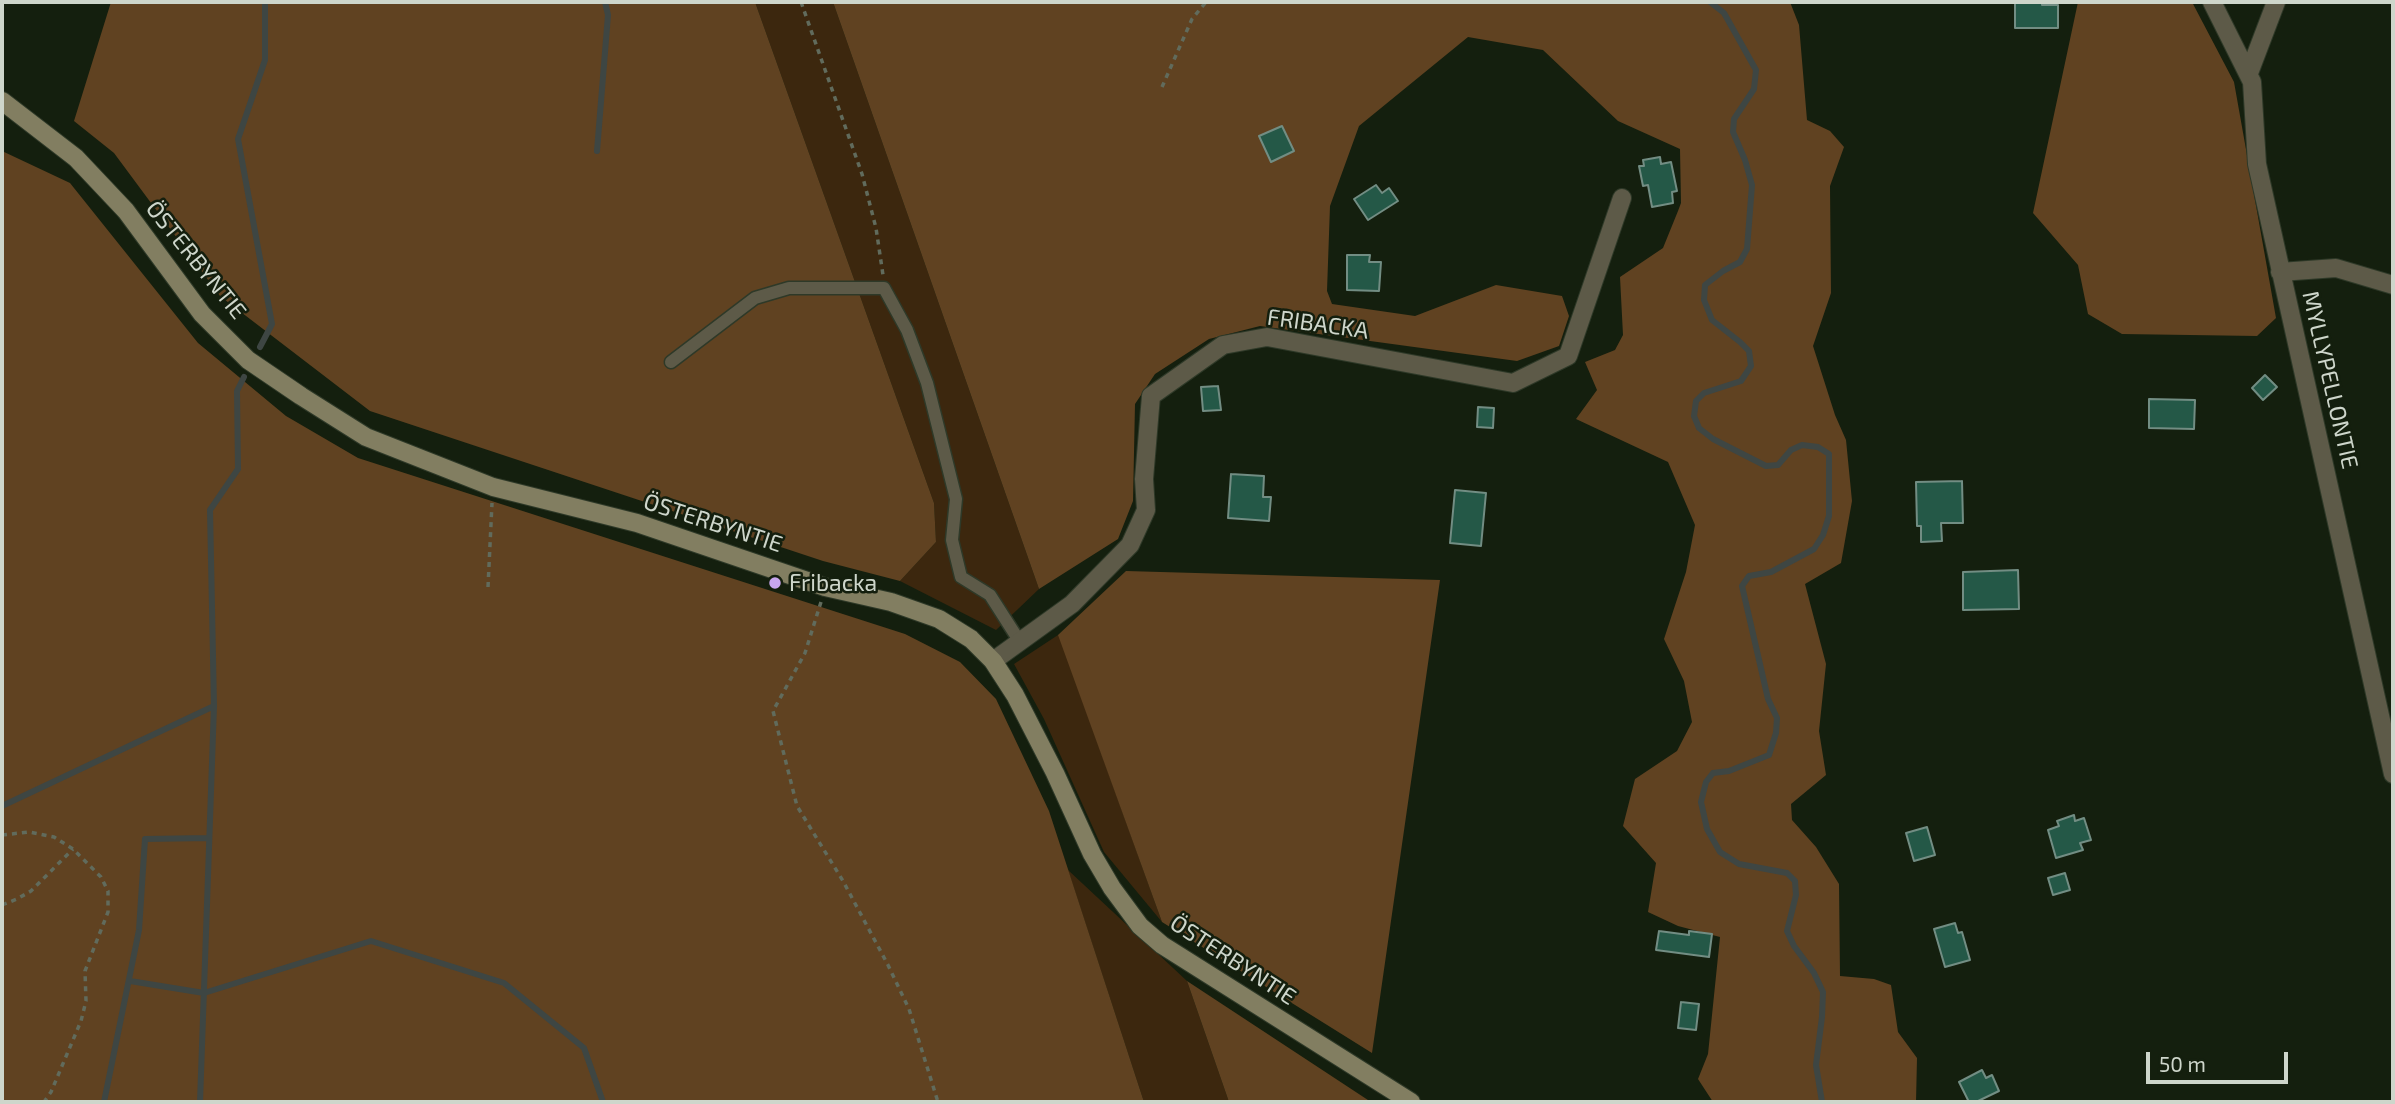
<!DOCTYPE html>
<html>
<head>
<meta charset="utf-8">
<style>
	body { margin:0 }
	#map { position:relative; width:2395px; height:1104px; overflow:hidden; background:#141f0e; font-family:"Exo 2",sans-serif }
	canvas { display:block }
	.frame { position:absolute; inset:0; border:4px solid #ced6cb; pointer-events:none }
	.scale { position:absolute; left:2146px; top:1052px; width:142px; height:32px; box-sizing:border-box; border:4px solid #ced6cb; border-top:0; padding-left:9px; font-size:21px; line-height:24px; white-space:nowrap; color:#ced6cb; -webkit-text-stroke:5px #141f0e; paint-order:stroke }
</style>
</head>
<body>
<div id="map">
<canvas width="2395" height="1104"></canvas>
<div class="frame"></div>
<div class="scale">50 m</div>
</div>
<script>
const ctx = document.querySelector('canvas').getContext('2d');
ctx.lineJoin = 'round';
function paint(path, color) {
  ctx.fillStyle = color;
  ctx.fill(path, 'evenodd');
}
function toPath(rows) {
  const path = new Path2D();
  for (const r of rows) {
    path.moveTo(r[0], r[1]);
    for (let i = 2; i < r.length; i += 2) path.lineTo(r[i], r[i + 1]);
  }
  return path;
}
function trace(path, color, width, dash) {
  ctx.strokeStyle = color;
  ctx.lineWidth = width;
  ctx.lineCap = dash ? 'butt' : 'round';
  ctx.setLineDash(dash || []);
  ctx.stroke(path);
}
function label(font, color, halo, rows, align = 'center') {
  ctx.font = font + ' "Exo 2",sans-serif';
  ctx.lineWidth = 5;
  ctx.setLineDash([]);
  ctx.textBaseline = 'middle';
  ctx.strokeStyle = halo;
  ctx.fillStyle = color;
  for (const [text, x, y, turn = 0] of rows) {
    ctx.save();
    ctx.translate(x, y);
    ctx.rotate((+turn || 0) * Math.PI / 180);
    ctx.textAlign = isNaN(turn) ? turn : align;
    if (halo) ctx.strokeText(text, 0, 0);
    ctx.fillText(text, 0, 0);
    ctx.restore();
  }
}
paint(toPath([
	[755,2,833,2,1039,589,996,630,900,581,936,542,934,503],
	[1058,635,1059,635,1162,922,1104,852,1044,719,1014,664],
	[1068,870,1187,981,1229,1102,1144,1102]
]), '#3c270e');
paint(toPath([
	[111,2,755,2,934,503,936,542,900,581,823,561,370,411,220,296,114,153,74,121],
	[833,2,1790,2,1799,25,1807,120,1830,131,1844,147,1830,186,1831,293,1813,346,1835,415,1846,440,1852,501,1841,563,1805,584,1826,664,1819,731,1826,775,1791,804,1792,820,1816,847,1839,884,1840,976,1874,979,1891,985,1898,1032,1917,1058,1916,1102,1713,1102,1698,1079,1708,1054,1720,937,1678,926,1648,912,1656,863,1623,826,1635,779,1677,751,1692,722,1684,681,1664,639,1686,572,1695,525,1668,462,1576,419,1597,390,1585,362,1615,350,1623,335,1620,277,1663,248,1678,211,1681,203,1680,149,1618,121,1543,50,1468,37,1359,126,1330,206,1327,291,1332,304,1415,316,1496,285,1562,296,1569,316,1559,346,1517,361,1260,326,1209,339,1155,374,1135,404,1133,501,1118,539,1039,589],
	[2078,2,2192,2,2234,82,2276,318,2257,336,2122,334,2088,314,2078,265,2033,213],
	[2,151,70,183,198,343,286,416,358,458,905,634,960,662,996,699,1049,811,1144,1102,2,1102],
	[1126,571,1440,580,1372,1053,1162,922,1058,635],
	[1187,981,1371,1102,1229,1102]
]), '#604221');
trace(toPath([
	[1710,2,1724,13,1756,70,1754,89,1734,119,1733,132,1745,160,1752,185,1747,249,1740,262,1723,271,1705,285,1704,300,1712,320,1740,342,1749,351,1751,366,1741,381,1704,393,1696,401,1694,416,1699,428,1713,439,1766,466,1778,465,1791,450,1802,445,1818,447,1829,454,1829,516,1823,535,1814,549,1771,572,1749,576,1742,586,1768,699,1777,718,1776,733,1769,755,1729,771,1713,773,1706,782,1701,802,1707,829,1720,852,1739,864,1787,873,1795,881,1796,895,1787,931,1794,946,1814,973,1823,992,1822,1017,1816,1065,1822,1102],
	[597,151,608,15,605,2],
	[260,347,272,324,238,139,265,60,265,2],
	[2,806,214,706],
	[130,981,204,993,371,941,504,983,584,1048,603,1102],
	[104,1102,139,930,145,839,209,838],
	[200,1102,214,706,210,510,238,469,237,391,244,377]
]), '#3e4643', 6);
const building = toPath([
	[2015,2,2042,2,2042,5,2058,5,2058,28,2015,28,2015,2],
	[1282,126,1294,151,1271,162,1259,136,1282,126],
	[1660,157,1661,164,1671,162,1677,191,1672,192,1673,203,1652,207,1648,185,1643,186,1639,166,1644,166,1643,160,1660,157],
	[1376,185,1382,193,1389,188,1398,201,1368,220,1354,199,1376,185],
	[1347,255,1370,255,1369,262,1381,262,1379,291,1347,290,1347,255],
	[2265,375,2277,387,2263,400,2252,388,2265,375],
	[1218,386,1221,410,1203,411,1201,387,1218,386],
	[2149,399,2195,400,2194,429,2149,428,2149,399],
	[1478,407,1494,408,1493,428,1477,427,1478,407],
	[1231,474,1264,476,1263,497,1271,497,1269,521,1228,518,1231,474],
	[1962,481,1963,523,1941,523,1942,541,1921,542,1921,526,1917,526,1916,482,1962,481],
	[1455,490,1486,493,1481,546,1450,543,1455,490],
	[2018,570,2019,609,1963,610,1963,572,2018,570],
	[2074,815,2075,821,2084,818,2091,840,2080,843,2083,850,2056,858,2048,830,2059,826,2057,821,2074,815],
	[1927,827,1935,855,1914,861,1906,833,1927,827],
	[2065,873,2070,890,2053,895,2048,878,2065,873],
	[1955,923,1958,933,1962,932,1970,960,1945,967,1934,929,1955,923],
	[1659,931,1689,935,1689,931,1712,934,1709,957,1656,950,1659,931],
	[1681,1002,1699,1004,1696,1030,1678,1028,1681,1002],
	[1982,1070,1986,1078,1992,1075,1999,1091,1976,1102,1969,1102,1959,1082,1982,1070]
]);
paint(building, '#245847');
trace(building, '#728d83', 2);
const lane = toPath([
	[671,362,755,298,789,288,884,288,907,330,927,383,956,499,952,540,961,577,990,595,1020,642]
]);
const street = toPath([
	[2212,2,2252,82,2257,164,2393,774],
	[2249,73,2276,2],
	[2280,272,2336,268,2393,285],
	[993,661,1072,604,1130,545,1146,510,1144,479,1151,396,1223,345,1267,337,1513,383,1568,356,1622,198]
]);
const secondary = toPath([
	[2,101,76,158,126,211,202,314,248,360,301,396,366,437,493,487,637,523,825,587,891,602,939,619,971,639,993,661,1015,695,1055,773,1092,854,1112,888,1140,926,1162,945,1411,1102]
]);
trace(lane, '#2e3928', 15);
trace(street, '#2e3928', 20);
trace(secondary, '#2e3928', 20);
trace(toPath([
	[801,2,862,174,876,228,883,275],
	[1162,87,1192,19,1206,2],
	[488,587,492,503],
	[821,602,805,653,773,711,797,806,843,881,888,965,909,1009,938,1102],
	[2,835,29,832,54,837,73,849,101,877,108,891,108,912,85,971,86,1001,81,1021,51,1092,44,1102],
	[2,905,17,899,31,891,73,849]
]), '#616b5c', 3.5, [5, 5]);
trace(lane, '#5d5a48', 12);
trace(street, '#5d5a48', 18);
trace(secondary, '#827e61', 18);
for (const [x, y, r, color] of [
	[775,583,7,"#c8a6ef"]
]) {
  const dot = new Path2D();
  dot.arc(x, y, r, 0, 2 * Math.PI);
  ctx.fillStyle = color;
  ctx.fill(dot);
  trace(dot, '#141f0e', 2.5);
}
label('23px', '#ced6cb', '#141f0e', [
	["ÖSTERBYNTIE",196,260,51],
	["FRIBACKA",1318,324,8],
	["MYLLYPELLONTIE",2330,380,77],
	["ÖSTERBYNTIE",713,523,18],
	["ÖSTERBYNTIE",1233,960,33]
]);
label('23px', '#ced6cb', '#141f0e', [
	["Fribacka",789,583]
], 'left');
</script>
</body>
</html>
